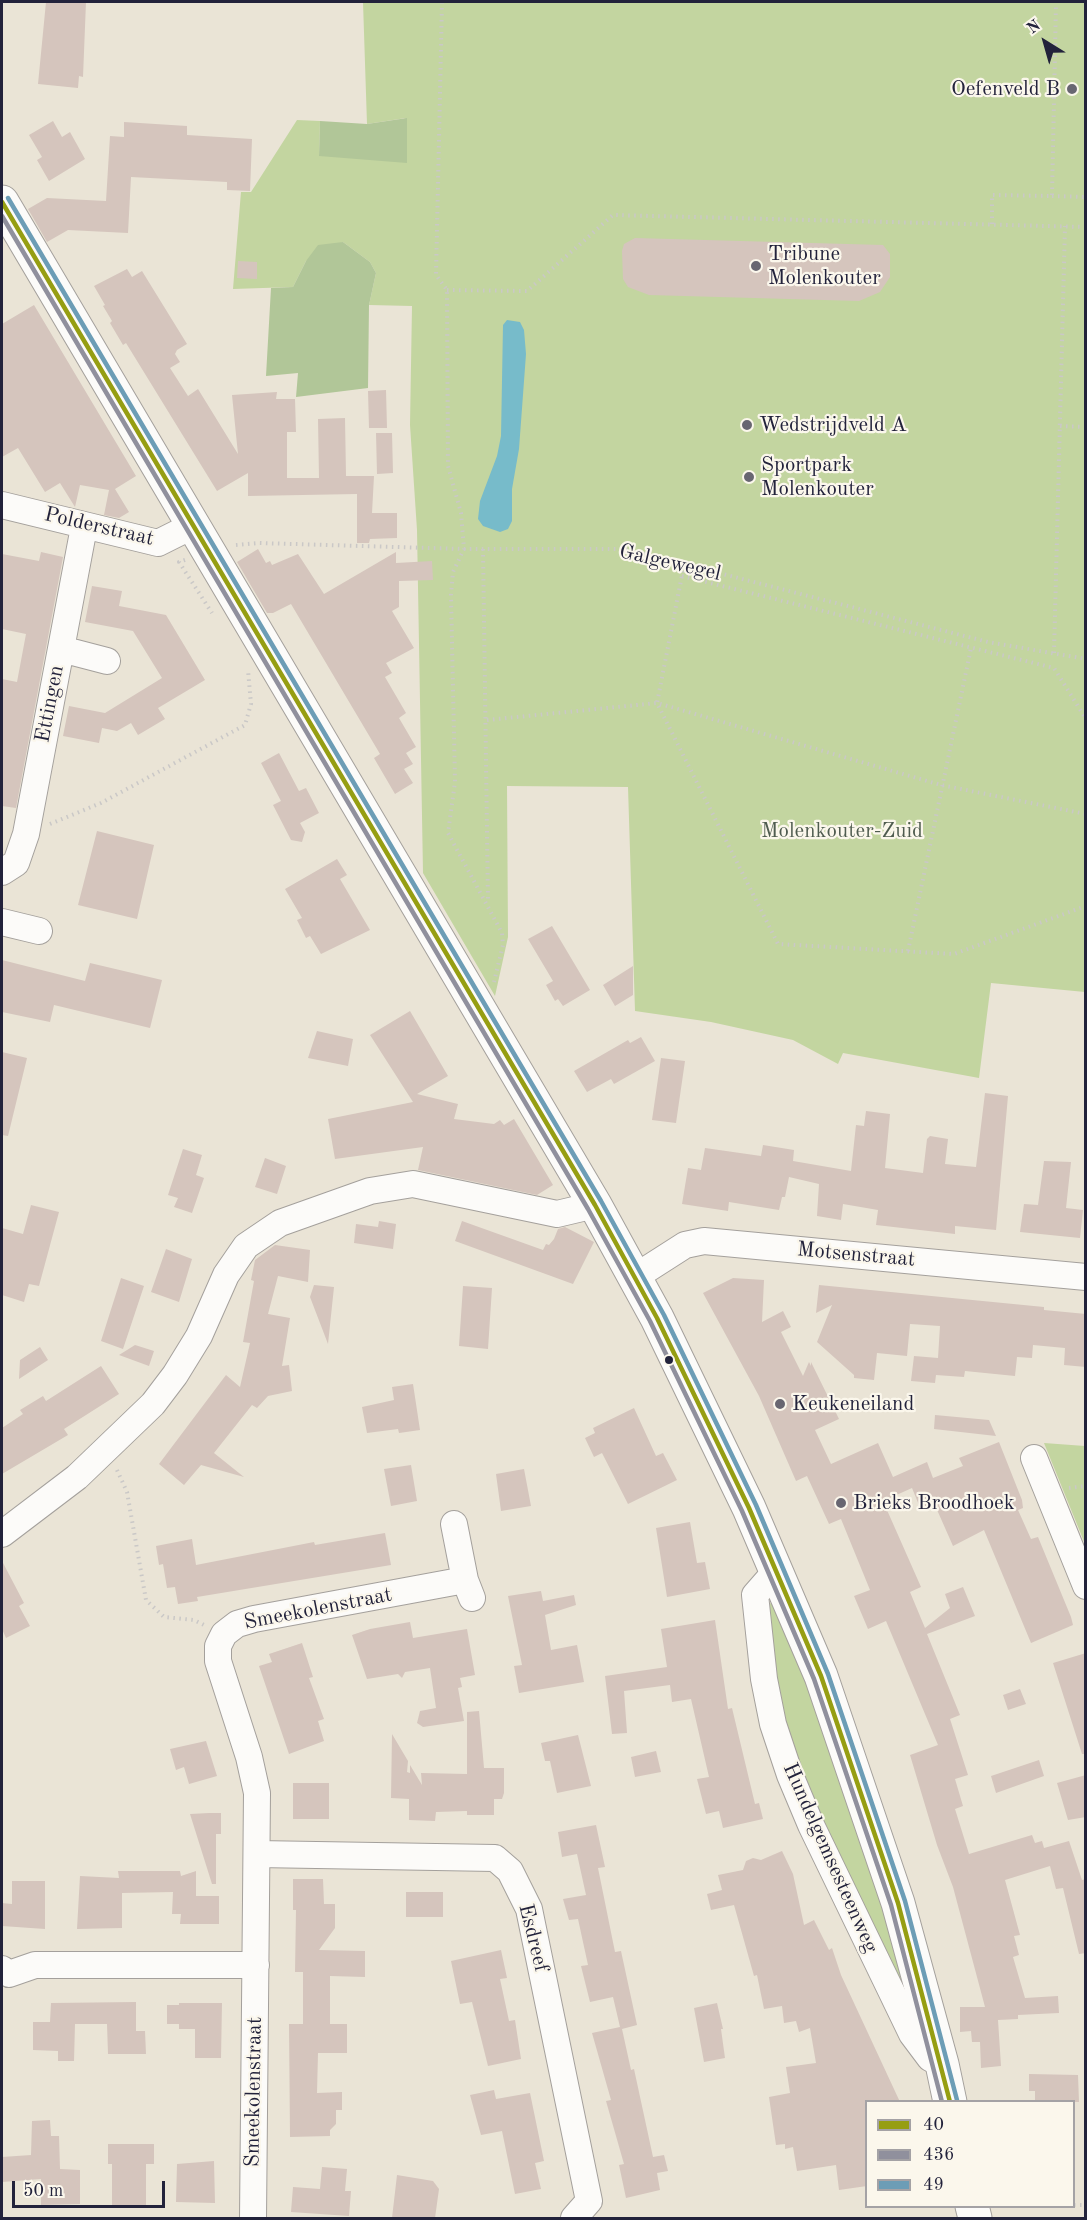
<!DOCTYPE html>
<html>
<head>
<meta charset="utf-8">
<style>
	body { margin:0 }
	#map { position:relative; width:1087px; height:2220px; overflow:hidden; background:#eae4d6; font-family:"Old Standard TT",serif }
	canvas { display:block }
	.frame { position:absolute; inset:0; border:3px solid #22223b; pointer-events:none }
	.legend { position:absolute; left:865px; top:2100px; width:210px; height:108px; box-sizing:border-box; background:#fbf7ec; border:2px solid #a4a2a5; margin:0; padding:8px 10px; list-style:none; font-size:18px; color:#22223b }
	.legend li { display:flex; align-items:center; gap:12px; height:30px }
	.legend b { width:30px; border:2px solid #a4a2a5 }
	.north { position:absolute; left:1015px; top:12px; width:60px; height:60px; -webkit-text-stroke:4px #fbf7ec; paint-order:stroke; rotate:323deg; font-size:16px; font-weight:700; line-height:24px; text-align:center; color:#22223b }
	.north::after { content:''; display:block; margin:auto; width:21px; height:27px; background:#22223b; clip-path:polygon(50% 0,100% 100%,50% 72%,0 100%) }
	.scale { position:absolute; left:12px; top:2181px; width:153px; height:27px; box-sizing:border-box; border:3px solid #22223b; border-top:0; padding-left:8px; font-size:18px; line-height:21px; white-space:nowrap; color:#22223b; -webkit-text-stroke:4px #fbf7ec; paint-order:stroke }
</style>
</head>
<body>
<div id="map">
<canvas width="1087" height="2220"></canvas>
<div class="frame"></div>
<ul class="legend">
<li><b style="height:8px;background:#969e12"></b>40</li>
<li><b style="height:8px;background:#90909d"></b>436</li>
<li><b style="height:8px;background:#6c9db6"></b>49</li>
</ul>
<div class="north">N</div>
<div class="scale">50 m</div>
</div>
<script>
const ctx = document.querySelector('canvas').getContext('2d');
ctx.lineJoin = 'round';
function paint(path, color) {
  ctx.fillStyle = color;
  ctx.fill(path, 'evenodd');
}
function toPath(rows) {
  const path = new Path2D();
  for (const r of rows) {
    path.moveTo(r[0], r[1]);
    for (let i = 2; i < r.length; i += 2) path.lineTo(r[i], r[i + 1]);
  }
  return path;
}
function trace(path, color, width, dash) {
  ctx.strokeStyle = color;
  ctx.lineWidth = width;
  ctx.lineCap = dash ? 'butt' : 'round';
  ctx.setLineDash(dash || []);
  ctx.stroke(path);
}
function label(font, color, halo, rows, align = 'center') {
  ctx.font = font + ' "Old Standard TT",serif';
  ctx.lineWidth = 4.5;
  ctx.setLineDash([]);
  ctx.textBaseline = 'middle';
  ctx.strokeStyle = halo;
  ctx.fillStyle = color;
  for (const [text, x, y, turn = 0] of rows) {
    ctx.save();
    ctx.translate(x, y);
    ctx.rotate((+turn || 0) * Math.PI / 180);
    ctx.textAlign = isNaN(turn) ? turn : align;
    if (halo) ctx.strokeText(text, 0, 0);
    ctx.fillText(text, 0, 0);
    ctx.restore();
  }
}
paint(toPath([
	[363,2,1085,2,1085,992,991,983,979,1078,843,1053,838,1064,793,1040,711,1022,635,1011,628,787,507,786,508,937,495,996,423,873,417,530,410,425,412,306,369,305,376,273,370,262,343,242,306,261,293,287,233,289,241,192,251,192,297,120,320,121,319,156,406,118,367,124],
	[1044,1443,1085,1446,1085,1544],
	[771,1603,774,1604,819,1704,904,1976,901,1980,898,1981,830,1844,783,1728,767,1605]
]), '#c3d5a0');
paint(toPath([
	[407,118,407,163,319,156,320,121,367,124],
	[343,242,370,262,376,273,369,305,368,388,296,397,298,373,266,376,271,288,293,287,306,261,318,245]
]), '#b1c698');
paint(toPath([
	[507,320,520,322,524,330,526,354,519,449,512,489,512,521,508,529,500,532,483,526,478,519,480,501,497,456,501,436,503,325]
]), '#77bbca');
paint(toPath([
	[46,2,86,2,83,77,79,76,78,88,38,84],
	[53,121,62,137,70,132,85,159,49,181,37,160,42,157,29,135],
	[124,122,187,126,187,135,252,139,250,191,227,190,227,182,131,177,128,233,68,230,47,242,28,209,47,198,106,201,110,136,124,137],
	[635,238,883,245,890,254,890,277,880,292,859,301,649,295,628,287,623,279,622,251,624,244],
	[238,261,257,262,257,279,237,278],
	[127,269,132,277,142,271,187,344,177,350,175,354,180,362,170,368,188,396,198,389,238,454,232,395,277,392,276,399,295,399,296,432,287,432,287,478,319,478,318,419,345,418,346,476,374,476,372,513,397,513,397,538,370,539,369,543,357,543,357,494,248,496,248,473,217,491,126,343,123,345,110,323,112,321,103,306,105,305,94,286],
	[34,305,136,476,115,489,129,512,119,518,104,515,109,490,80,485,75,507,60,483,45,492,18,448,2,457,2,324],
	[386,390,387,428,369,428,368,391],
	[376,433,392,433,393,473,377,474],
	[258,549,266,563,270,561,272,565,298,554,324,594,396,552,396,563,432,561,433,580,399,581,399,607,392,611,414,648,386,663,392,673,385,677,406,713,399,718,416,747,406,753,413,764,404,769,413,783,395,794,374,758,380,754,291,604,273,613,267,613,237,562],
	[41,552,63,557,16,808,2,806,2,679,17,682,26,634,2,629,2,554,39,561],
	[92,586,122,591,119,606,166,615,205,680,158,708,165,719,138,735,131,723,117,731,102,728,99,743,63,736,69,706,105,713,162,678,133,631,85,622],
	[279,753,299,791,306,788,319,813,300,823,305,832,302,842,291,840,273,805,281,801,261,763],
	[97,831,154,845,137,919,78,905],
	[337,859,347,875,340,879,370,930,321,954,310,936,306,938,297,920,302,918,285,889],
	[552,926,590,990,563,1006,558,999,555,1001,546,985,553,981,528,939],
	[2,960,85,981,90,963,162,980,150,1028,54,1005,50,1022,2,1012],
	[633,966,633,995,615,1006,603,985],
	[410,1011,448,1076,417,1094,458,1104,454,1119,494,1124,500,1120,504,1125,514,1119,553,1185,537,1195,418,1170,423,1147,335,1159,328,1119,413,1102,370,1035],
	[317,1031,353,1039,348,1066,308,1058],
	[641,1037,655,1061,614,1084,611,1079,587,1092,574,1071,628,1040,630,1043],
	[2,1052,27,1058,8,1136,2,1135],
	[661,1058,685,1061,676,1123,652,1120],
	[985,1093,1008,1096,996,1230,955,1226,955,1234,876,1225,878,1210,843,1204,841,1220,817,1216,819,1184,789,1177,785,1197,782,1197,779,1210,729,1202,728,1211,682,1204,688,1168,701,1170,705,1148,761,1156,763,1145,794,1150,793,1161,851,1171,856,1125,864,1126,866,1111,890,1114,885,1168,923,1173,927,1139,930,1136,948,1139,945,1164,976,1167],
	[183,1149,202,1155,196,1175,204,1178,192,1213,174,1207,178,1198,168,1195],
	[265,1158,286,1166,277,1194,255,1187],
	[1044,1161,1071,1162,1066,1208,1083,1210,1080,1238,1020,1232,1024,1204,1038,1205],
	[31,1205,59,1212,39,1286,29,1284,24,1302,2,1295,2,1228,23,1234],
	[379,1221,396,1224,393,1249,354,1243,356,1224,378,1227],
	[462,1221,543,1250,546,1244,549,1245,554,1239,558,1229,565,1227,594,1242,573,1284,455,1241],
	[275,1245,310,1250,308,1282,278,1276,268,1314,290,1318,282,1366,289,1365,292,1391,268,1396,257,1408,252,1405,214,1453,244,1477,201,1465,184,1485,159,1464,226,1375,240,1387,250,1343,243,1342,254,1281,251,1280,255,1260],
	[166,1249,192,1259,179,1302,151,1292],
	[121,1278,144,1286,123,1349,101,1341],
	[733,1278,764,1280,762,1322,783,1311,791,1327,781,1332,803,1376,809,1362,811,1366,811,1362,839,1419,815,1430,831,1464,878,1443,893,1477,927,1462,933,1478,963,1466,959,1458,999,1442,1022,1500,1023,1508,1018,1510,1031,1539,1038,1537,1071,1617,1073,1625,1031,1643,984,1530,953,1546,934,1503,921,1510,912,1488,883,1501,921,1587,910,1592,925,1628,950,1608,945,1594,963,1587,975,1616,927,1634,960,1715,950,1719,968,1775,955,1779,963,1806,955,1809,969,1854,1032,1835,1035,1843,1042,1841,1044,1848,1069,1841,1082,1880,1086,1879,1086,1953,1079,1954,1063,1888,1056,1889,1050,1866,1005,1880,1020,1935,1014,1936,1019,1955,1013,1957,1025,1998,1058,1996,1059,2013,1018,2015,1018,2019,998,2020,1001,2066,981,2068,980,2042,972,2042,971,2031,960,2032,960,2007,985,2007,953,1887,937,1845,910,1755,938,1745,886,1621,868,1629,854,1596,870,1590,841,1519,829,1524,807,1476,796,1481,759,1396,703,1293],
	[314,1285,334,1287,328,1344,310,1297],
	[819,1285,1044,1307,1044,1310,1086,1314,1086,1367,1064,1365,1065,1348,1033,1345,1032,1358,1017,1357,1015,1376,965,1371,964,1377,936,1375,935,1383,911,1381,914,1356,938,1358,940,1326,910,1324,907,1356,877,1353,874,1380,854,1378,854,1375,817,1342,832,1305,816,1313],
	[463,1286,492,1288,488,1349,459,1346],
	[135,1345,154,1351,149,1366,119,1355],
	[40,1347,48,1360,19,1379,20,1360],
	[101,1366,119,1394,64,1429,68,1435,2,1474,2,1428,23,1414,20,1410,43,1396,46,1401],
	[413,1384,420,1430,399,1433,398,1429,367,1433,362,1407,394,1400,392,1387],
	[634,1408,656,1456,663,1453,677,1480,628,1504,602,1453,594,1457,585,1438,595,1433,593,1428],
	[935,1415,989,1420,996,1436,934,1429],
	[411,1465,417,1501,391,1506,384,1469],
	[524,1469,531,1506,501,1511,496,1474],
	[690,1522,697,1563,705,1562,710,1589,667,1597,656,1528],
	[385,1533,391,1565,197,1597,198,1601,178,1604,175,1587,167,1588,163,1564,159,1565,156,1546,192,1539,196,1565,314,1542,315,1545],
	[2,1561,24,1603,19,1606,30,1626,6,1638,2,1629],
	[541,1591,543,1601,574,1595,576,1605,545,1615,551,1650,577,1645,584,1682,519,1693,514,1666,522,1665,508,1596],
	[715,1620,728,1709,732,1708,755,1804,759,1803,763,1819,723,1828,719,1811,706,1814,697,1779,709,1777,691,1699,672,1702,670,1685,624,1691,627,1733,612,1734,605,1676,667,1667,661,1629],
	[410,1622,413,1638,467,1629,475,1675,460,1678,462,1687,458,1688,464,1721,423,1727,417,1723,420,1711,436,1708,430,1668,405,1672,402,1678,398,1674,367,1679,352,1635,370,1629],
	[302,1643,313,1677,309,1678,324,1719,318,1721,324,1741,289,1754,259,1666,272,1662,269,1654],
	[1086,1653,1086,1754,1082,1754,1053,1663],
	[1020,1689,1026,1704,1008,1710,1003,1695],
	[479,1711,484,1768,504,1768,504,1793,502,1799,494,1799,494,1815,467,1815,467,1811,436,1812,435,1821,409,1820,409,1799,391,1798,392,1734,408,1761,407,1772,410,1773,410,1765,422,1785,421,1773,467,1774,467,1712],
	[578,1735,591,1786,557,1793,550,1761,545,1761,541,1743],
	[206,1741,217,1776,189,1784,184,1767,176,1770,170,1749],
	[656,1751,661,1772,635,1777,631,1757],
	[1039,1760,1044,1776,996,1793,991,1776],
	[1086,1775,1086,1817,1068,1820,1057,1783],
	[293,1783,329,1783,329,1819,293,1819],
	[209,1813,221,1813,221,1834,216,1834,216,1884,212,1884,190,1814],
	[596,1825,605,1867,598,1868,615,1952,621,1951,637,2025,622,2029,631,2070,634,2069,653,2157,664,2155,668,2171,657,2173,660,2190,626,2198,619,2165,624,2164,606,2101,611,2100,592,2033,620,2027,613,1997,590,2002,581,1966,588,1965,578,1919,569,1920,563,1899,586,1895,577,1854,562,1857,558,1832],
	[782,1851,793,1874,804,1925,814,1920,829,1950,832,1948,841,1975,900,2102,867,2102,867,2186,839,2190,836,2165,797,2171,793,2147,785,2149,785,2144,776,2145,769,2097,790,2093,786,2067,816,2063,810,2028,799,2032,796,2021,784,2023,782,2006,764,2009,757,1975,754,1976,734,1905,711,1910,707,1894,722,1890,718,1875,743,1870,746,1861,753,1858,761,1860],
	[118,1871,180,1871,181,1876,196,1871,196,1896,219,1896,219,1924,180,1924,181,1914,172,1914,173,1892,122,1893,122,1928,77,1929,80,1876,119,1878],
	[293,1879,323,1879,324,1904,335,1904,335,1928,319,1950,365,1951,365,1977,330,1976,330,2024,347,2024,347,2053,318,2053,317,2093,342,2092,342,2110,336,2110,336,2124,330,2130,330,2136,290,2137,289,2024,303,2024,303,1972,295,1972,296,1910,293,1910],
	[12,1881,45,1881,45,1929,2,1926,2,1903,12,1904],
	[406,1892,443,1892,443,1917,406,1917],
	[501,1950,507,1978,500,1979,509,2021,515,2020,521,2059,488,2066,472,2002,460,2004,451,1961],
	[136,2002,136,2031,145,2031,146,2054,108,2054,107,2024,75,2024,74,2061,58,2061,58,2051,33,2050,33,2022,50,2022,51,2003],
	[179,2003,222,2003,221,2058,195,2058,195,2029,179,2029,179,2024,167,2024,167,2005,179,2005],
	[717,2003,723,2029,721,2029,725,2058,704,2062,694,2008],
	[1029,2074,1078,2075,1079,2102,1035,2102,1035,2091,1029,2091],
	[494,2090,496,2099,530,2093,544,2161,535,2163,541,2189,515,2194,502,2131,481,2135,470,2095],
	[50,2120,51,2136,59,2136,60,2169,80,2170,80,2204,41,2205,41,2179,2,2182,2,2157,31,2155,32,2121],
	[108,2144,154,2144,154,2164,146,2164,146,2205,112,2205,112,2164,108,2164],
	[214,2161,215,2203,176,2202,177,2164],
	[322,2167,347,2169,345,2191,351,2191,349,2216,291,2212,293,2187,320,2189],
	[397,2175,433,2181,439,2189,435,2218,392,2218]
]), '#d5c5bd');
const minor = toPath([
	[2,505,158,543,194,525],
	[61,649,107,661],
	[2,872,16,863,26,834,84,527],
	[2,922,39,931],
	[635,1277,685,1245,704,1241,1086,1277],
	[1034,1458,1086,1586],
	[454,1524,465,1580,472,1598],
	[2,1534,77,1477,153,1404,175,1375,199,1336,226,1275,246,1246,280,1223,370,1191,413,1184,557,1214,595,1205],
	[776,1571,755,1595,764,1679,773,1724,790,1775,811,1825,912,2034,930,2058,942,2064],
	[257,1854,495,1858,510,1871,529,1909,589,2201,574,2218],
	[2,1969,9,1974,35,1965,256,1965],
	[253,2218,257,1793,249,1757,218,1661,218,1646,224,1634,237,1624,254,1619,465,1580]
]);
const major = toPath([
	[2,202,595,1205,657,1318,749,1508,821,1676,898,1903,942,2064,950,2102],
	[972,2206,975,2218]
]);
trace(minor, '#a4a09c', 28);
trace(major, '#a4a09c', 35);
trace(toPath([
	[442,2,436,275,447,290,448,466,461,513,464,549,453,572,451,595,455,782,448,833,502,933,503,945,494,982],
	[1052,196,1086,197],
	[992,224,992,195,1052,196,1056,2],
	[447,290,527,291,613,215,1086,227],
	[1060,426,1086,427],
	[236,545,259,543,464,549,625,549,988,642,1086,659],
	[483,549,488,902],
	[185,560,179,562,212,613],
	[684,565,657,703,778,944,954,954,1086,906],
	[682,576,1054,668,1086,719],
	[1054,653,1065,226],
	[487,720,657,703,941,785,1086,814],
	[50,824,101,803,245,725,251,704,248,670],
	[908,951,971,648],
	[117,1470,127,1492,146,1600,164,1617,194,1620,204,1625],
	[1069,1488,1086,1486],
	[1074,2205,1086,2205]
]), '#cac8c7', 4, [1.5, 4.5]);
trace(minor, '#fcfbf9', 26);
trace(major, '#fcfbf9', 33);
trace(toPath([
	[2,202,595,1205,657,1318,749,1508,821,1676,898,1903,950,2102]
]), '#969e12', 4.5);
trace(toPath([
	[2,216,588,1209,650,1321,742,1511,814,1679,891,1905,942,2102]
]), '#90909d', 4.5);
trace(toPath([
	[8,198,601,1201,664,1315,756,1505,828,1674,905,1901,957,2100]
]), '#6c9db6', 4.5);
for (const [x, y, r, color] of [
	[1072,89,6,"#686671"],
	[756,266,6,"#686671"],
	[747,425,6,"#686671"],
	[749,477,6,"#686671"],
	[669,1360,5,"#22223b"],
	[780,1404,6,"#686671"],
	[841,1503,6,"#686671"]
]) {
  const dot = new Path2D();
  dot.arc(x, y, r, 0, 2 * Math.PI);
  ctx.fillStyle = color;
  ctx.fill(dot);
  trace(dot, '#fbf7ec', 2);
}
label('21px', '#22223b', '#fbf7ec', [
	["Oefenveld B",1060,89,"right"],
	["Tribune",768,254],
	["Molenkouter",768,278],
	["Wedstrijdveld A",759,425],
	["Sportpark",761,465],
	["Molenkouter",761,489],
	["Keukeneiland",792,1404],
	["Brieks Broodhoek",853,1503]
], 'left');
label('21px', '#22223b', '#fbf7ec', [
	["Polderstraat",99,527,13],
	["Galgewegel",670,563,13],
	["Ettingen",50,704,-79],
	["Motsenstraat",856,1255,5],
	["Smeekolenstraat",318,1609,-11],
	["Hundelgemsesteenweg",830,1858,66],
	["Esdreef",533,1938,76],
	["Smeekolenstraat",254,2092,-89]
]);
label('21px', '#4f5c4f', '#fbf7ec', [
	["Molenkouter-Zuid",842,831]
]);
</script>
</body>
</html>
